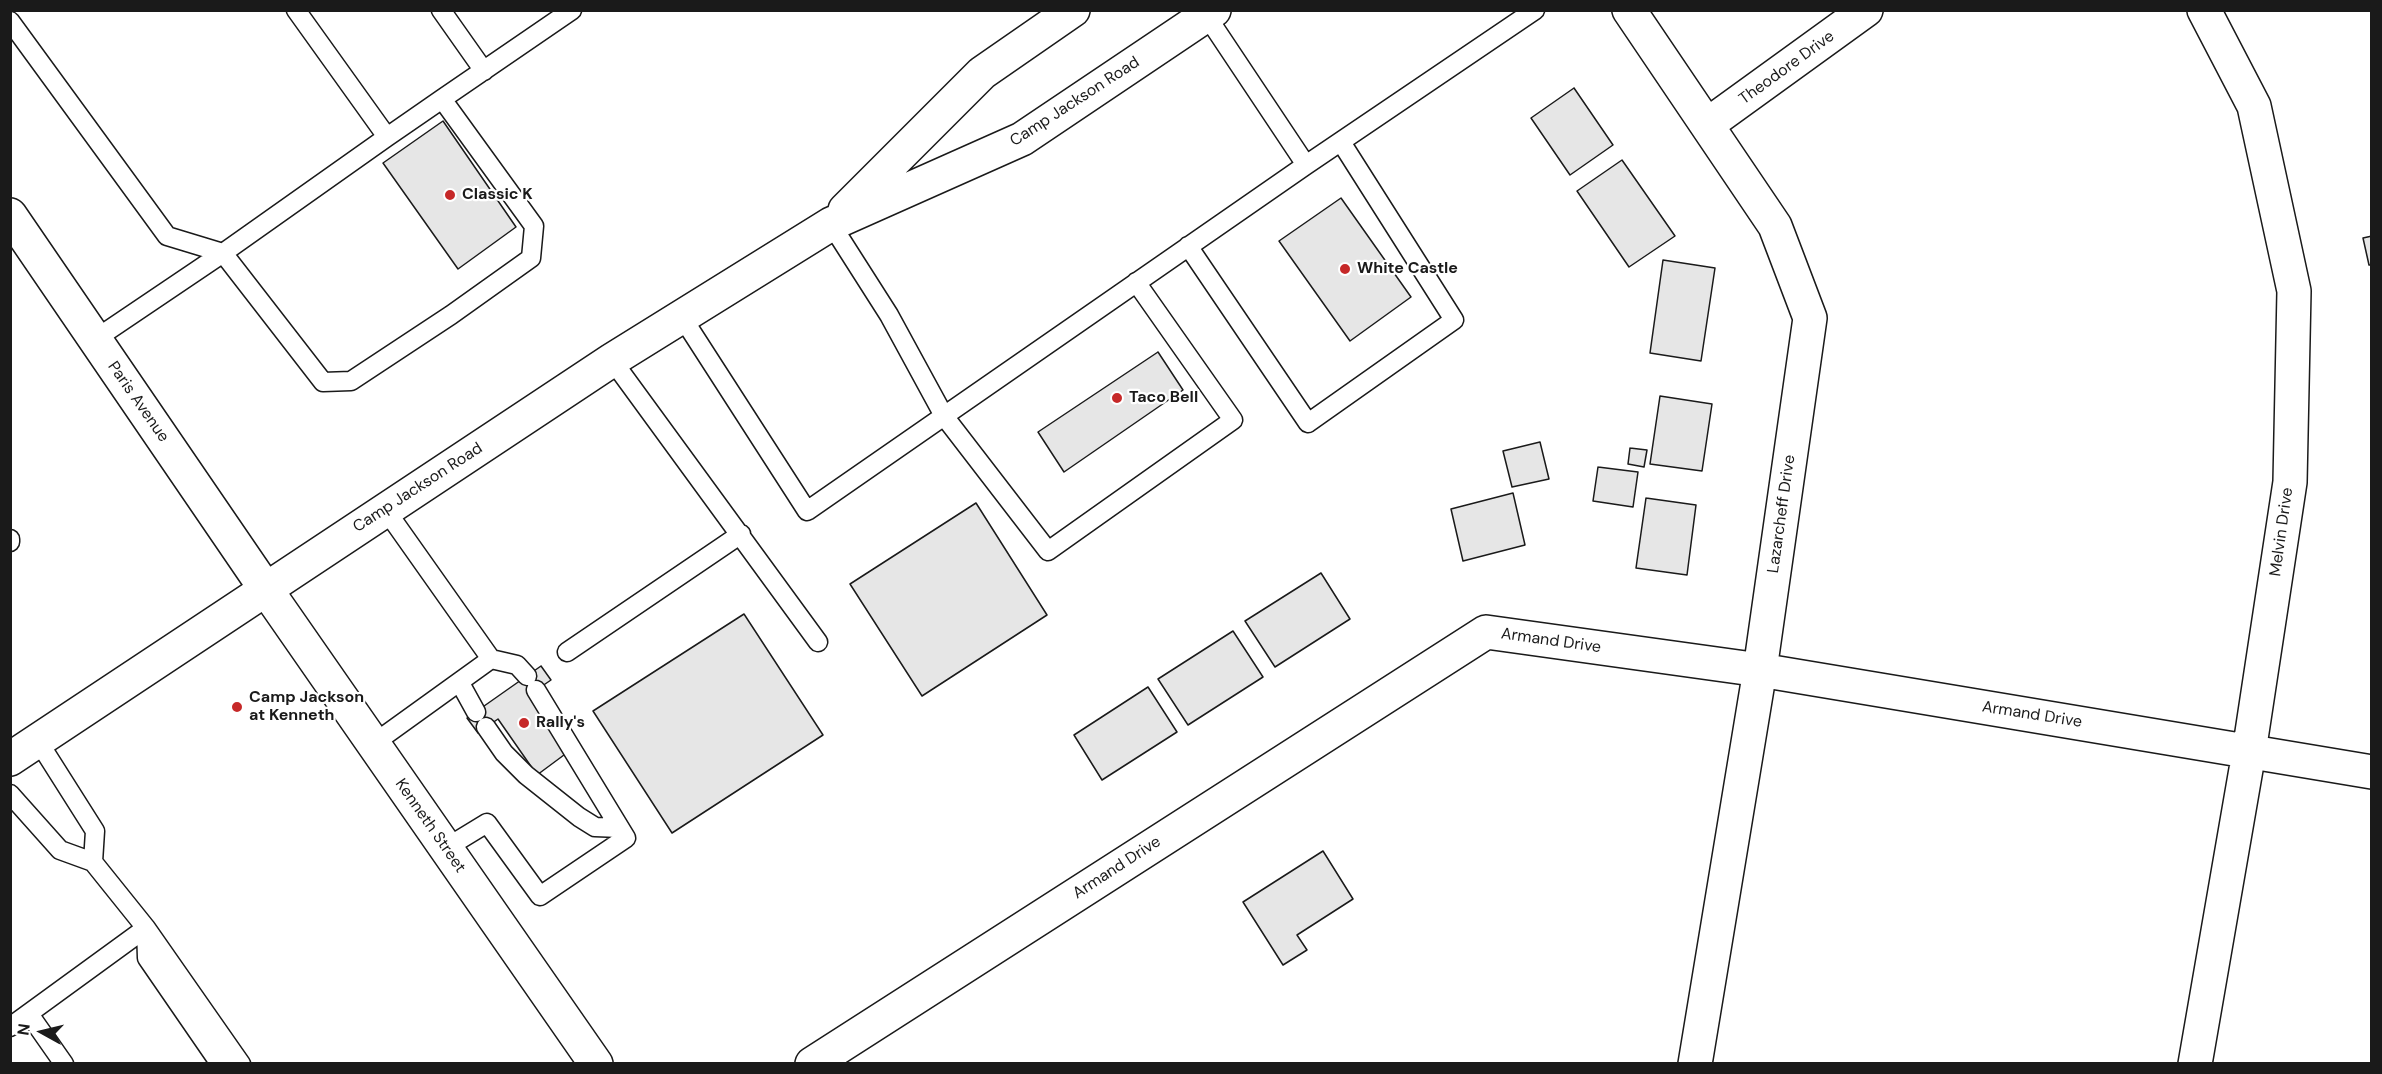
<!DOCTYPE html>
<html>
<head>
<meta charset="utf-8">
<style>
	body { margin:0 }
	#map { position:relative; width:2382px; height:1074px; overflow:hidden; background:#fff; font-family:"DM Sans",sans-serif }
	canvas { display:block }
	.frame { position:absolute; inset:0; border:12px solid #1a1a1a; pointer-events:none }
	.north { position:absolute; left:12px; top:1002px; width:60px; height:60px; -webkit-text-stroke:4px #fff; paint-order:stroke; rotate:278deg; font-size:16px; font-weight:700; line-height:24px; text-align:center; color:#1a1a1a }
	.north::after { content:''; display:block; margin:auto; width:21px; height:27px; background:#1a1a1a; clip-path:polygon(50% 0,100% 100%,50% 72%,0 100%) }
</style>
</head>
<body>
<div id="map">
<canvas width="2382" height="1074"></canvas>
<div class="frame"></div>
<div class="north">N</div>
</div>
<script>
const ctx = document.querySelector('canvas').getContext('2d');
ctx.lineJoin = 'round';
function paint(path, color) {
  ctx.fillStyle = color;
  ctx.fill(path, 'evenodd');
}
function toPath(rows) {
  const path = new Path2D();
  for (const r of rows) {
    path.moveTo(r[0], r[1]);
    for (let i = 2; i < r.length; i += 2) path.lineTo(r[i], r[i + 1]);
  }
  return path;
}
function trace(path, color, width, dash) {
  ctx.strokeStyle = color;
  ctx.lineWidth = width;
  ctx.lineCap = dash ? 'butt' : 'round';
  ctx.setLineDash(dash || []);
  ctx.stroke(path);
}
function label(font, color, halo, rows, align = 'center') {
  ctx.font = font + ' "DM Sans",sans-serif';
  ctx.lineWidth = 4.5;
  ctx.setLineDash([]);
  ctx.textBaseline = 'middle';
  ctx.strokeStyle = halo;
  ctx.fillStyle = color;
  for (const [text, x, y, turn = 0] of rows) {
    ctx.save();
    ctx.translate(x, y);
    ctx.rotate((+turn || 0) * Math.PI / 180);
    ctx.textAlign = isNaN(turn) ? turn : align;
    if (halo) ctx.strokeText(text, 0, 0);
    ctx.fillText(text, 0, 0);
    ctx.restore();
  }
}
const building = toPath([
	[1574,88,1613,145,1570,175,1531,118,1574,88],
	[443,121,516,227,458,269,383,163,443,121],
	[1622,160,1675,236,1629,267,1577,191,1622,160],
	[1341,198,1411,297,1350,341,1279,241,1341,198],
	[2372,236,2372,265,2369,265,2363,238,2372,236],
	[1663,260,1715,268,1701,361,1650,353,1663,260],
	[1158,352,1183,390,1064,472,1038,432,1158,352],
	[1660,396,1712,404,1702,471,1650,464,1660,396],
	[1540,442,1549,479,1512,487,1503,451,1540,442],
	[1630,448,1647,450,1644,467,1628,464,1630,448],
	[1598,467,1638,472,1633,507,1593,501,1598,467],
	[1513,493,1525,545,1463,561,1451,509,1513,493],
	[1646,498,1696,505,1687,575,1636,568,1646,498],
	[976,503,1047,615,922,696,850,584,976,503],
	[1321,573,1350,619,1275,667,1245,621,1321,573],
	[744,614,823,735,672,833,593,711,744,614],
	[1233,631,1263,677,1188,725,1158,679,1233,631],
	[541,666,551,680,529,695,568,752,537,775,498,719,478,733,467,718,541,666],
	[1148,687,1177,732,1102,780,1074,735,1148,687],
	[1323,851,1353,899,1297,935,1307,950,1283,965,1243,902,1323,851]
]);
paint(building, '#e6e6e6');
trace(building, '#1a1a1a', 1.5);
const service = toPath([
	[296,10,387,137],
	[441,10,484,71],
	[1206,15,1306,165],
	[10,21,167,236,223,253,94,340],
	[442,99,534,226,531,258,451,315,351,381,323,382,223,253,387,137,442,99,572,10],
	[831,224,889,315,944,416,1048,551,1233,420,1136,282],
	[1188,246,1308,423,1454,320,1341,142],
	[682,317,807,511,1306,165,1535,10],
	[612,360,818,642],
	[385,509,491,659,517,665,527,676],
	[10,539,10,542],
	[567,652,741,534],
	[460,683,476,712],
	[486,727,504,753,526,775,579,817,595,827,620,828],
	[38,741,95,831,93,862],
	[373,744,491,659],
	[10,794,60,850,93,862,146,928,241,1064],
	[446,848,487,823,540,896,626,838,536,690],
	[146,928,147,958,220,1064],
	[29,1014,64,1064],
	[10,1027,146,928]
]);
const minor = toPath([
	[1629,10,1775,226,1810,318,1760,670,1695,1064],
	[1707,125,1866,10],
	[265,588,596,1064],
	[812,1064,1486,632,1760,670,2372,772],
	[2195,1064,2249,752,2290,482,2294,291,2254,106,2204,10]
]);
const tertiary = toPath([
	[10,215,265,588]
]);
const secondary = toPath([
	[845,210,982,73,1073,10],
	[10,759,612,360,831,224,1022,139,1214,10]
]);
trace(service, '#1a1a1a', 21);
trace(minor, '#1a1a1a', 36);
trace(tertiary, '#1a1a1a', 36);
trace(secondary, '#1a1a1a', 36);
trace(service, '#fff', 18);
trace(minor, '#fff', 33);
trace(tertiary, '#fff', 33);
trace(secondary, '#fff', 33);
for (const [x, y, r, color] of [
	[450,195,6,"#c62828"],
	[1345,269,6,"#c62828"],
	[1117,398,6,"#c62828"],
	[237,707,6,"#c62828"],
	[524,723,6,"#c62828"]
]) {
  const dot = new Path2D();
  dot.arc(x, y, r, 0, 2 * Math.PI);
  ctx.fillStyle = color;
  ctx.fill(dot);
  trace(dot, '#fff', 2);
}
label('16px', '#1a1a1a', '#fff', [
	["Theodore Drive",1787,68,-36],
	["Camp Jackson Road",1075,102,-33],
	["Paris Avenue",138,402,55],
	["Camp Jackson Road",418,488,-33],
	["Lazarcheff Drive",1782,514,-82],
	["Melvin Drive",2282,532,-82],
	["Armand Drive",1551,641,8],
	["Armand Drive",2032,715,9],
	["Kenneth Street",430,826,55],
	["Armand Drive",1117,868,-33]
]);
label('bold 16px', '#1a1a1a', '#fff', [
	["Classic K",462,195],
	["White Castle",1357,269],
	["Taco Bell",1129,398],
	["Camp Jackson",249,698],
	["at Kenneth",249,716],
	["Rally's",536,723]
], 'left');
</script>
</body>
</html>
